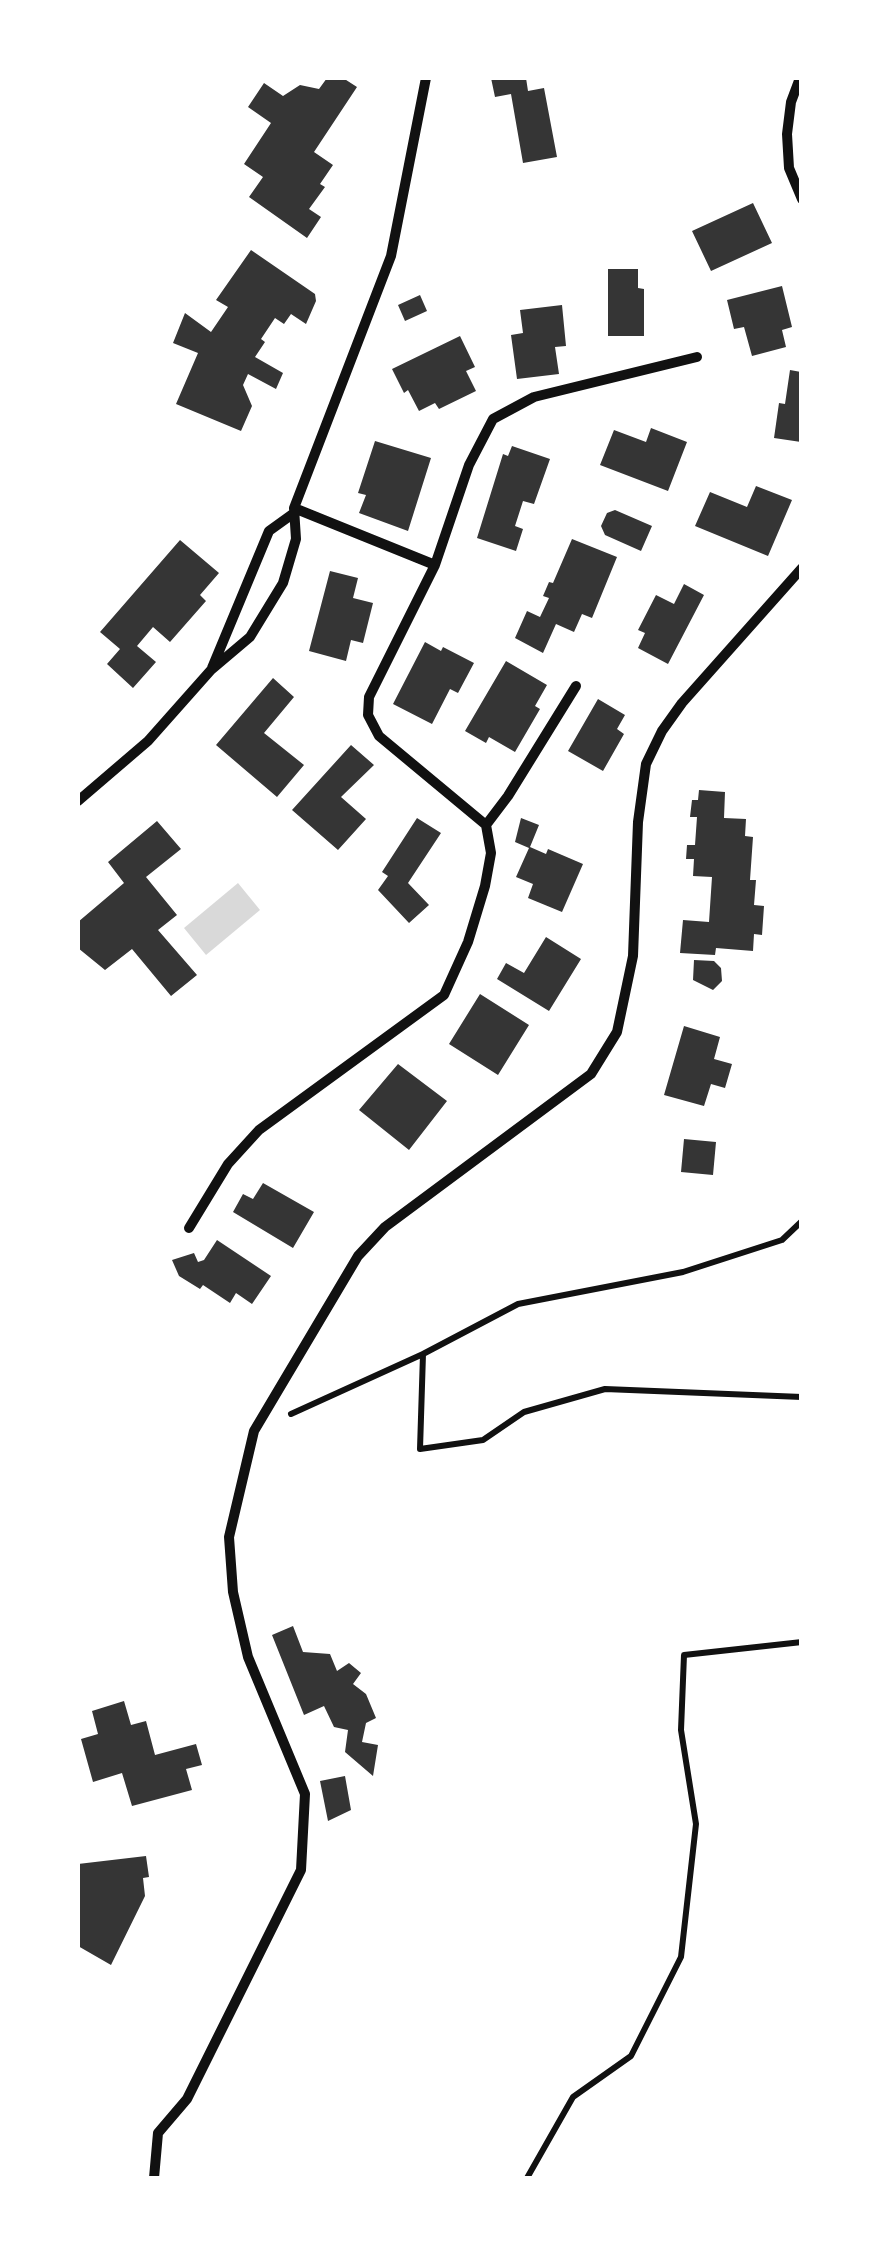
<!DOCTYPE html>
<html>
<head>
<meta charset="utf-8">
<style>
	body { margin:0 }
	#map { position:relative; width:879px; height:2256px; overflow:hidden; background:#fff; font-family:Raleway,sans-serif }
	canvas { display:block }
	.frame { position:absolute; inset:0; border:80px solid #fff; pointer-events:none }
</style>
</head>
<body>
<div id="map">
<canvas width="879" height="2256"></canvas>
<div class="frame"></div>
</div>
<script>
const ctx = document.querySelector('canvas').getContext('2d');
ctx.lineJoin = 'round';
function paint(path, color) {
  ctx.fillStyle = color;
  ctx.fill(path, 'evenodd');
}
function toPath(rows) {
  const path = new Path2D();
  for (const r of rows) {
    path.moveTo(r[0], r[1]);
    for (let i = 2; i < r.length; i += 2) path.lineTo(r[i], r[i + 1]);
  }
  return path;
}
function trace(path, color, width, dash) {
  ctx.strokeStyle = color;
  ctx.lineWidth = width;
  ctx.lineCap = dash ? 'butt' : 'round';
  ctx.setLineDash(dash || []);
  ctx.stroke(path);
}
paint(toPath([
	[238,883,260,910,206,955,184,928]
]), '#d9d9d9');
paint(toPath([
	[327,78,343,78,357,87,314,152,333,165,320,184,325,187,309,209,321,217,307,238,249,197,263,177,244,164,271,123,248,107,264,83,283,96,300,85,319,89],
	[491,78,526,78,528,91,544,88,557,157,523,163,511,94,495,97],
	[753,203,772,243,711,271,692,231],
	[251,250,315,294,316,301,306,324,291,314,284,324,275,318,261,339,265,342,255,357,283,373,276,389,248,374,243,385,252,406,241,431,176,404,198,353,173,343,185,313,211,332,228,307,216,300],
	[608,269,638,269,638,288,644,289,644,336,608,336],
	[782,286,792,327,782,330,786,347,752,356,744,327,734,329,727,300],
	[420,295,427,311,405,321,398,305],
	[562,305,566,346,555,347,559,374,517,379,511,335,523,333,520,310],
	[460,336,475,367,466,371,476,391,439,409,435,403,419,411,408,390,404,393,392,369],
	[790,370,801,372,801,442,774,438,779,403,785,404],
	[651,428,687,442,668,491,600,465,614,430,646,442],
	[375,441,431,458,408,531,359,513,366,495,358,493],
	[512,446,550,459,534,504,523,501,515,526,523,529,516,551,477,538,503,454,508,456],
	[756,486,792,500,768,556,695,526,710,492,747,507],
	[615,510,652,526,641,551,605,535,601,526,607,513],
	[572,539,617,557,592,618,582,614,574,632,556,624,543,653,515,638,527,611,540,617,549,598,543,596,549,582,553,583],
	[180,540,219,573,200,595,206,601,170,642,153,627,137,646,156,662,133,688,107,664,120,649,100,632],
	[330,571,358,578,353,598,373,603,363,643,351,640,346,661,309,651],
	[684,584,704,595,668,664,638,648,645,633,638,630,656,595,674,604],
	[425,642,441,651,443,647,474,663,458,693,450,689,432,724,393,704],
	[506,661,547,685,535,706,540,709,515,752,489,737,486,743,465,731],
	[273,678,294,697,264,733,304,765,277,797,216,745],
	[598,699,625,715,617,729,624,734,603,771,568,751],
	[351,745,374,765,341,797,366,819,338,850,292,810],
	[699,790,725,792,724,818,746,819,745,836,753,837,750,880,756,880,754,905,764,906,762,935,754,934,753,951,716,948,715,955,680,953,683,920,709,922,712,877,693,876,694,859,686,859,687,845,695,845,697,817,690,817,692,800,698,800],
	[417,818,441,833,408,883,429,905,409,923,378,890,388,876,382,872],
	[521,818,539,825,530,847,546,854,548,849,583,864,562,912,528,898,533,884,516,877,529,848,515,842],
	[157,821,181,849,146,877,177,915,158,930,197,975,171,996,132,949,105,970,78,948,78,922,124,883,108,862],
	[546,937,581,959,549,1011,497,979,506,963,524,973],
	[694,960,714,961,721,968,722,981,713,990,693,980],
	[480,994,529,1025,498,1075,449,1044],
	[684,1026,720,1037,714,1059,732,1064,725,1088,711,1084,704,1106,664,1095],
	[398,1064,447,1101,409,1150,359,1110],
	[684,1139,716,1142,713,1175,681,1172],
	[263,1183,314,1212,293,1248,233,1212,243,1194,253,1199],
	[217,1240,271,1276,252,1304,236,1293,230,1303,203,1285,200,1289,179,1276,172,1260,194,1253,198,1262,204,1260],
	[293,1626,303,1652,330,1654,337,1671,349,1663,361,1673,353,1684,366,1694,376,1718,366,1723,362,1742,378,1745,373,1776,345,1752,348,1730,334,1727,324,1706,304,1715,272,1635],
	[124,1701,131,1725,146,1721,155,1755,196,1744,202,1765,186,1769,192,1790,132,1806,122,1773,93,1782,81,1739,98,1734,92,1711],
	[345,1776,351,1810,328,1821,320,1781],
	[146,1856,149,1877,143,1878,145,1896,111,1965,78,1946,78,1864]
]), '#353535');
trace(toPath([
	[423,1354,518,1304,683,1272,782,1240,802,1221],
	[291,1414,423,1354,420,1449,483,1440,524,1412,605,1389,802,1397],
	[527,2178,573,2097,631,2056,681,1957,696,1824,681,1730,684,1655,802,1642]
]), '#111', 6);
trace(toPath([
	[800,78,791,102,787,134,789,168,802,199],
	[294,508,435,565],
	[212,668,269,531,294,513],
	[78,801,148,741,211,670,250,637,283,583,296,539,294,508,391,256,426,78],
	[486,825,508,796,576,686],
	[189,1228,228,1164,259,1130,444,995,468,942,485,886,491,853,486,825,379,736,368,715,369,697,435,565,469,465,493,419,534,397,697,357],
	[154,2178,158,2133,187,2099,301,1870,305,1794,248,1657,233,1592,229,1537,254,1431,358,1256,385,1227,591,1074,617,1032,633,956,638,822,646,764,662,731,682,703,802,568]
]), '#111', 10);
</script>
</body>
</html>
